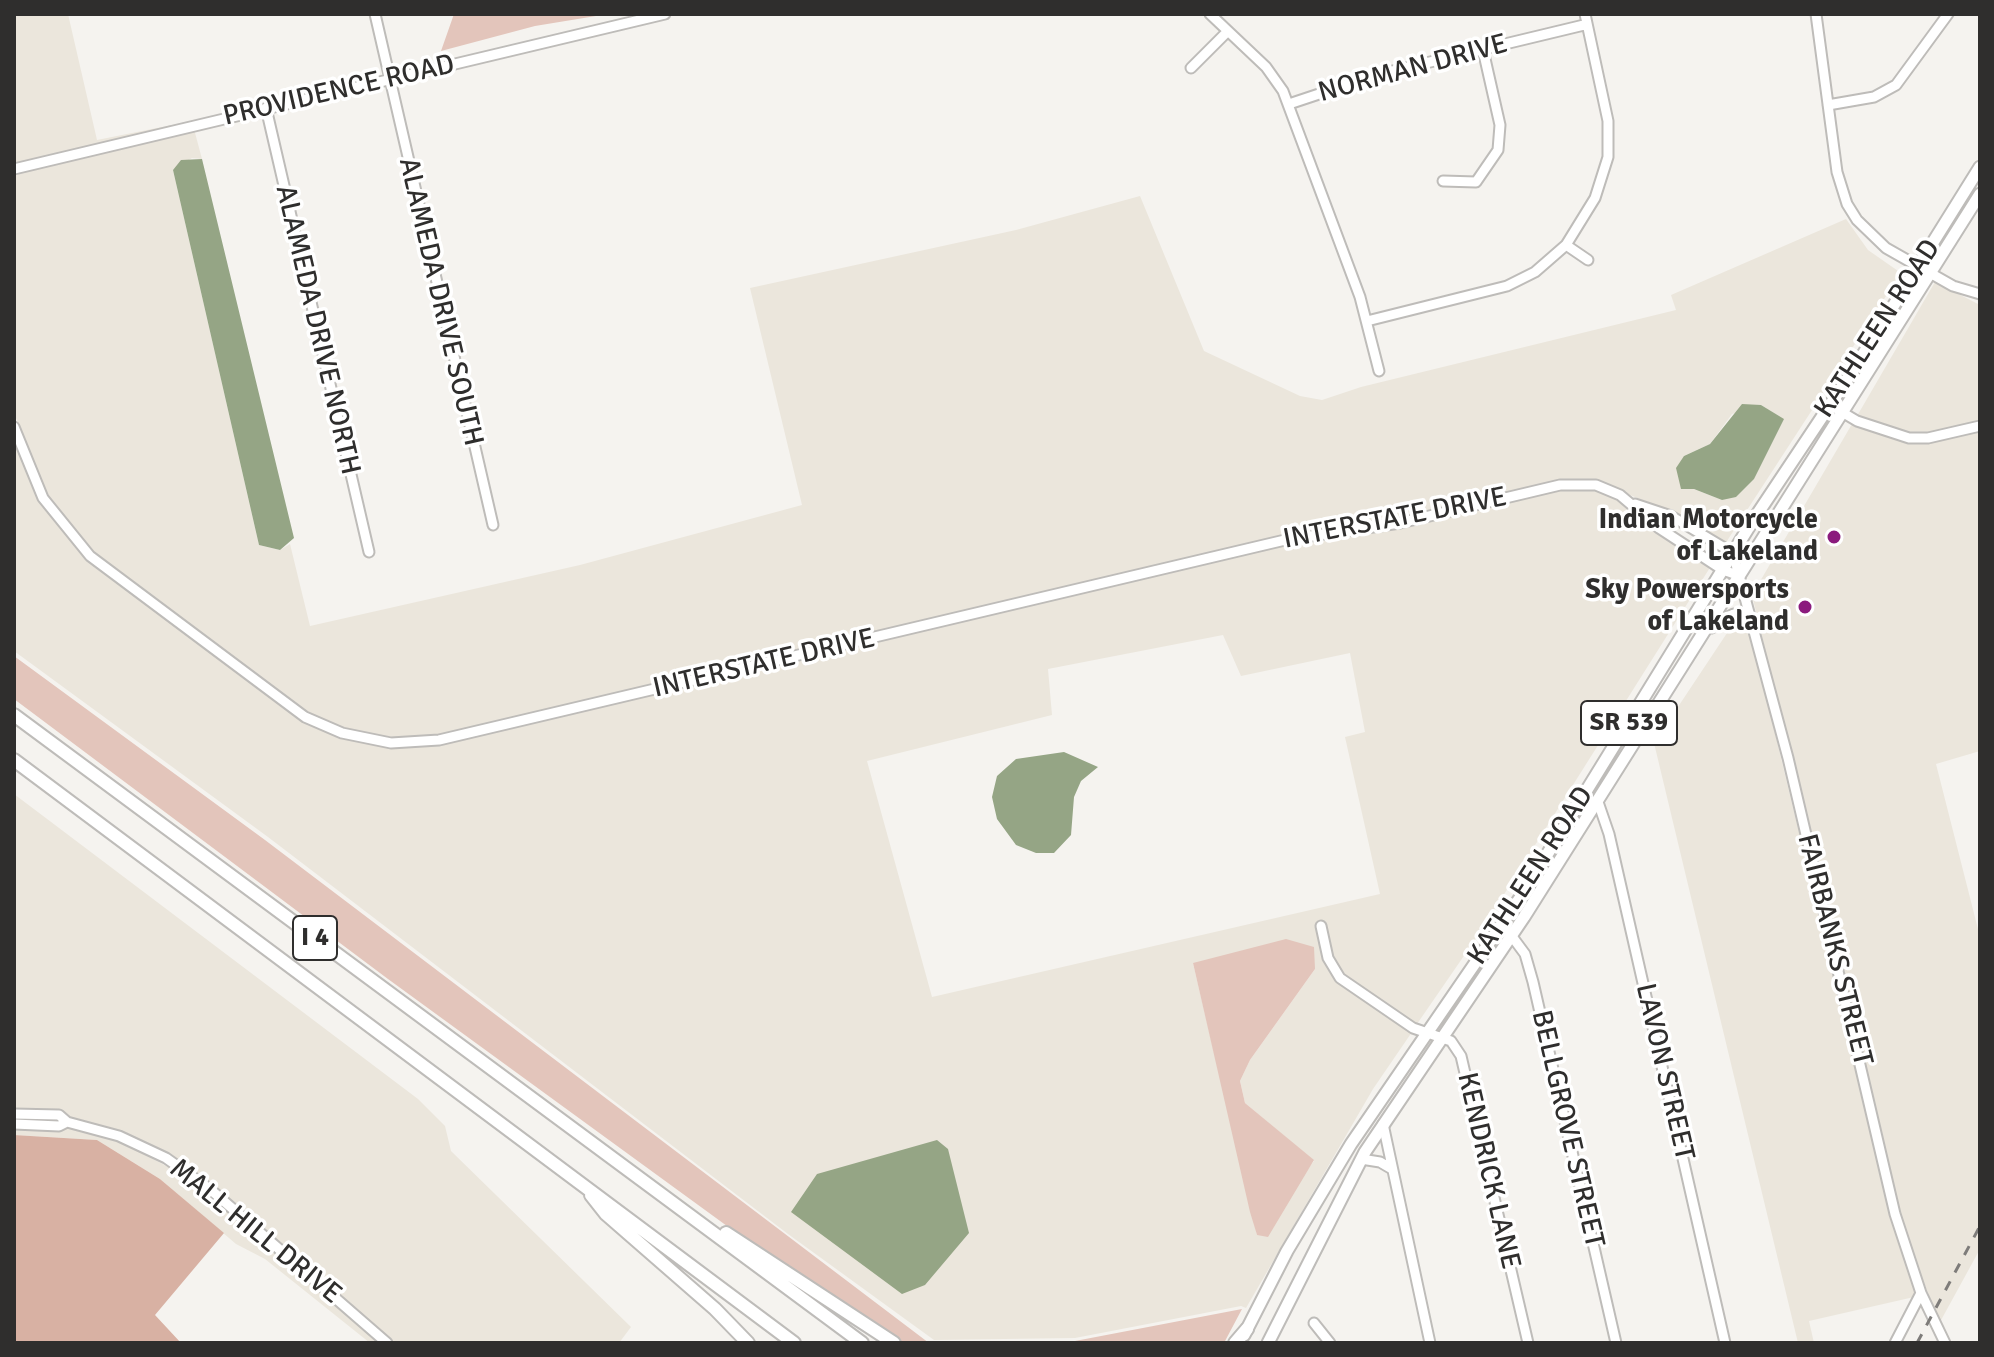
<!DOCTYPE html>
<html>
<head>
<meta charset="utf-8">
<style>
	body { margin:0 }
	#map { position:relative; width:1994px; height:1357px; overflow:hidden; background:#f5f3ef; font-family:Signika,sans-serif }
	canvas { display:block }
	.frame { position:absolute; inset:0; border:16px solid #2f2e2d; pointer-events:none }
</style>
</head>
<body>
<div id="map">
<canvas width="1994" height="1357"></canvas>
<div class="frame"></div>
</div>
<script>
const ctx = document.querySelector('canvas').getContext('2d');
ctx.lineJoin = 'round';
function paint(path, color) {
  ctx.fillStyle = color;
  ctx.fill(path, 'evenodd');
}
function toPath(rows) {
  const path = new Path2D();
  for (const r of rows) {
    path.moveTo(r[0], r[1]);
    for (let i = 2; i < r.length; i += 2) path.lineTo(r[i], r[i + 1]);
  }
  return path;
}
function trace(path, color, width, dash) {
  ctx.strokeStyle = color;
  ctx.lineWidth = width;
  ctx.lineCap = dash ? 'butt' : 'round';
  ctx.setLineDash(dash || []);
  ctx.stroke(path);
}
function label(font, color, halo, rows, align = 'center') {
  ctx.font = font + ' Signika,sans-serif';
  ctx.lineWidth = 7;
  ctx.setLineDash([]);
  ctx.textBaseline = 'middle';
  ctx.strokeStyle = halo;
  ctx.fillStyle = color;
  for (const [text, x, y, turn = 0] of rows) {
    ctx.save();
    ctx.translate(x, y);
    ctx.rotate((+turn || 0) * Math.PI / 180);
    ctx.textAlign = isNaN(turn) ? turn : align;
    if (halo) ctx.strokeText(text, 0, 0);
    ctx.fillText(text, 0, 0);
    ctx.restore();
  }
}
paint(toPath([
	[14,14,68,14,97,140,192,121,14,165],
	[194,129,202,159,192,158,173,170,259,545,280,550,290,544,310,626,580,565,802,505,750,288,1016,230,1140,196,1204,351,1300,396,1322,400,1361,387,1676,310,1671,295,1846,219,1868,250,1901,273,1725,544,1674,512,1622,492,1560,481,1399,519,1284,536,438,736,391,739,344,729,308,713,93,553,75,535,47,496,14,413,14,175],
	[1761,405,1783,419,1722,500,1694,489,1684,456,1710,444,1732,414],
	[1935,282,1980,305,1980,421,1928,433,1910,433,1857,416],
	[1852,424,1909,442,1980,430,1980,751,1936,764,1980,937,1980,1249,1940,1322,1910,1250,1900,1213,1752,595],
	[14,442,39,501,86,559,302,720,340,737,391,747,440,745,1286,545,1400,528,1560,489,1595,490,1617,499,1655,531,1711,566,1479,934,1417,1024,1344,975,1333,956,1325,921,1316,923,1324,959,1336,981,1412,1032,1373,1089,1246,1308,1241,1306,1075,1338,934,1340,788,1234,268,837,14,651],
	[1223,635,1241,676,1350,653,1365,732,1345,737,1380,894,932,997,867,761,1052,715,1048,669],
	[1193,963,1315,969,1250,1060,1240,1081,1245,1103,1314,1161,1257,1235],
	[1735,621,1750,629,1891,1215,1916,1293,1914,1297,1809,1321,1814,1343,1798,1343,1654,743],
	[14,794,418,1099,445,1126,451,1151,631,1327,619,1343,394,1343,214,1186,169,1155,122,1132,70,1117,60,1111,14,1110],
	[69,1126,117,1140,187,1177,380,1343,370,1343,265,1259,236,1244,160,1179,97,1140,14,1135,14,1128,59,1131]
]), '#ebe6dc');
paint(toPath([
	[454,14,595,14,596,16,535,26,441,51],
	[14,656,265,840,929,1343,897,1343,786,1269,388,979,14,699],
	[1286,939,1314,947,1315,969,1250,1060,1240,1081,1245,1103,1314,1160,1268,1237,1257,1235,1250,1212,1193,963],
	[1242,1309,1224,1343,994,1343,1075,1341]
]), '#e3c5bb');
paint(toPath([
	[14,1135,97,1140,160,1179,224,1233,155,1315,181,1343,14,1343]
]), '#d8b1a3');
paint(toPath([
	[202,159,294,538,280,550,259,545,173,170,181,160],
	[1742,404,1761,405,1784,419,1754,479,1736,497,1722,500,1694,489,1681,489,1676,468,1684,456,1710,444],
	[1064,752,1098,767,1081,781,1074,797,1071,835,1054,853,1036,853,1016,845,997,819,992,797,997,776,1016,759],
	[937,1140,948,1149,969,1233,925,1285,902,1294,791,1212,817,1174]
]), '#95a585');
const minor = toPath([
	[375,14,493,525],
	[1210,14,1266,67,1283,91,1360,297,1379,371],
	[1816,14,1837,172,1847,204,1857,220,1886,248,1953,286,1980,294],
	[1191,68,1227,32],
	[1289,104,1376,75,1584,25],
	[1828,105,1874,97,1896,85,1948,14],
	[266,108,369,552],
	[14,169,665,14],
	[1443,181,1476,182,1498,150,1500,125,1483,50],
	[1566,245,1588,260],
	[1367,321,1507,286,1535,272,1566,245,1595,198,1608,157,1608,121,1585,14],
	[1830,405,1857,421,1909,438,1928,438,1980,426],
	[14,427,43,498,90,556,305,717,342,733,391,743,439,740,1285,540,1400,523,1560,485,1596,485,1620,495,1659,528,1723,570,1740,576],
	[1635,504,1671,516,1733,553,1788,758,1895,1214,1921,1293,1945,1343],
	[1598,802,1609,834,1725,1343],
	[1502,923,1525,954,1533,982,1616,1343],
	[1321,926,1328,958,1340,978,1413,1028,1451,1041,1461,1056,1528,1343],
	[14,1114,59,1115,67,1122,119,1136,166,1158,211,1190,387,1343],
	[14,1124,59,1126,67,1122],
	[1383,1124,1430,1343],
	[1361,1159,1380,1162,1392,1169],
	[1314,1323,1330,1343],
	[1895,1343,1921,1293]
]);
const major = toPath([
	[1711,627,1734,615,1755,626],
	[1244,1335,1287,1251,1351,1144,1524,892,1752,522,1854,369,1980,167],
	[1268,1343,1365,1152,1524,917,1980,194]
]);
const highway = toPath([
	[14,715,862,1343],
	[14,760,794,1343],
	[591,1195,606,1214,715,1309,748,1343],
	[726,1233,894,1343],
	[1235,1343,1247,1329]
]);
trace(minor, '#bebcb9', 13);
trace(major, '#bebcb9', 15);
trace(highway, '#bebcb9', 16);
trace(minor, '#fff', 9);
trace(major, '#fff', 11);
trace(highway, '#fff', 12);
trace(toPath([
	[1917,1343,1980,1226]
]), '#7e7c7a', 3, [10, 10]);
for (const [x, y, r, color] of [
	[1834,537,8,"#8b1b7d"],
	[1805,607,8,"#8b1b7d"]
]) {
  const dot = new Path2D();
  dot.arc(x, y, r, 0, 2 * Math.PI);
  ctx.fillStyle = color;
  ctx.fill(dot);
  trace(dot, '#fff', 3);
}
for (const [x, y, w] of [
	[1629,723,96],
	[315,938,44]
]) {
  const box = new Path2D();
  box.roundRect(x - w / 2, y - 22, w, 44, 6);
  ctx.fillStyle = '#fff';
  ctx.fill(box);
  trace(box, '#2f2e2d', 2);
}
label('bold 26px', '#2f2e2d', null, [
	["SR 539",1629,723],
	["I 4",315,938]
]);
label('28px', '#2f2e2d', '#fff', [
	["NORMAN DRIVE",1413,69,-15],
	["PROVIDENCE ROAD",339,91,-13],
	["ALAMEDA DRIVE SOUTH",440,302,77],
	["KATHLEEN ROAD",1878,329,-57],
	["ALAMEDA DRIVE NORTH",317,330,77],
	["INTERSTATE DRIVE",1395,519,-11],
	["INTERSTATE DRIVE",764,664,-13],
	["KATHLEEN ROAD",1531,876,-57],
	["FAIRBANKS STREET",1834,950,76],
	["LAVON STREET",1664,1072,77],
	["BELLGROVE STREET",1567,1129,77],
	["KENDRICK LANE",1488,1171,77],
	["MALL HILL DRIVE",255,1232,39]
]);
label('bold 28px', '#2f2e2d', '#fff', [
	["Indian Motorcycle",1818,521],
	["of Lakeland",1818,553],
	["Sky Powersports",1789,591],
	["of Lakeland",1789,623]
], 'right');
</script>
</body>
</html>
